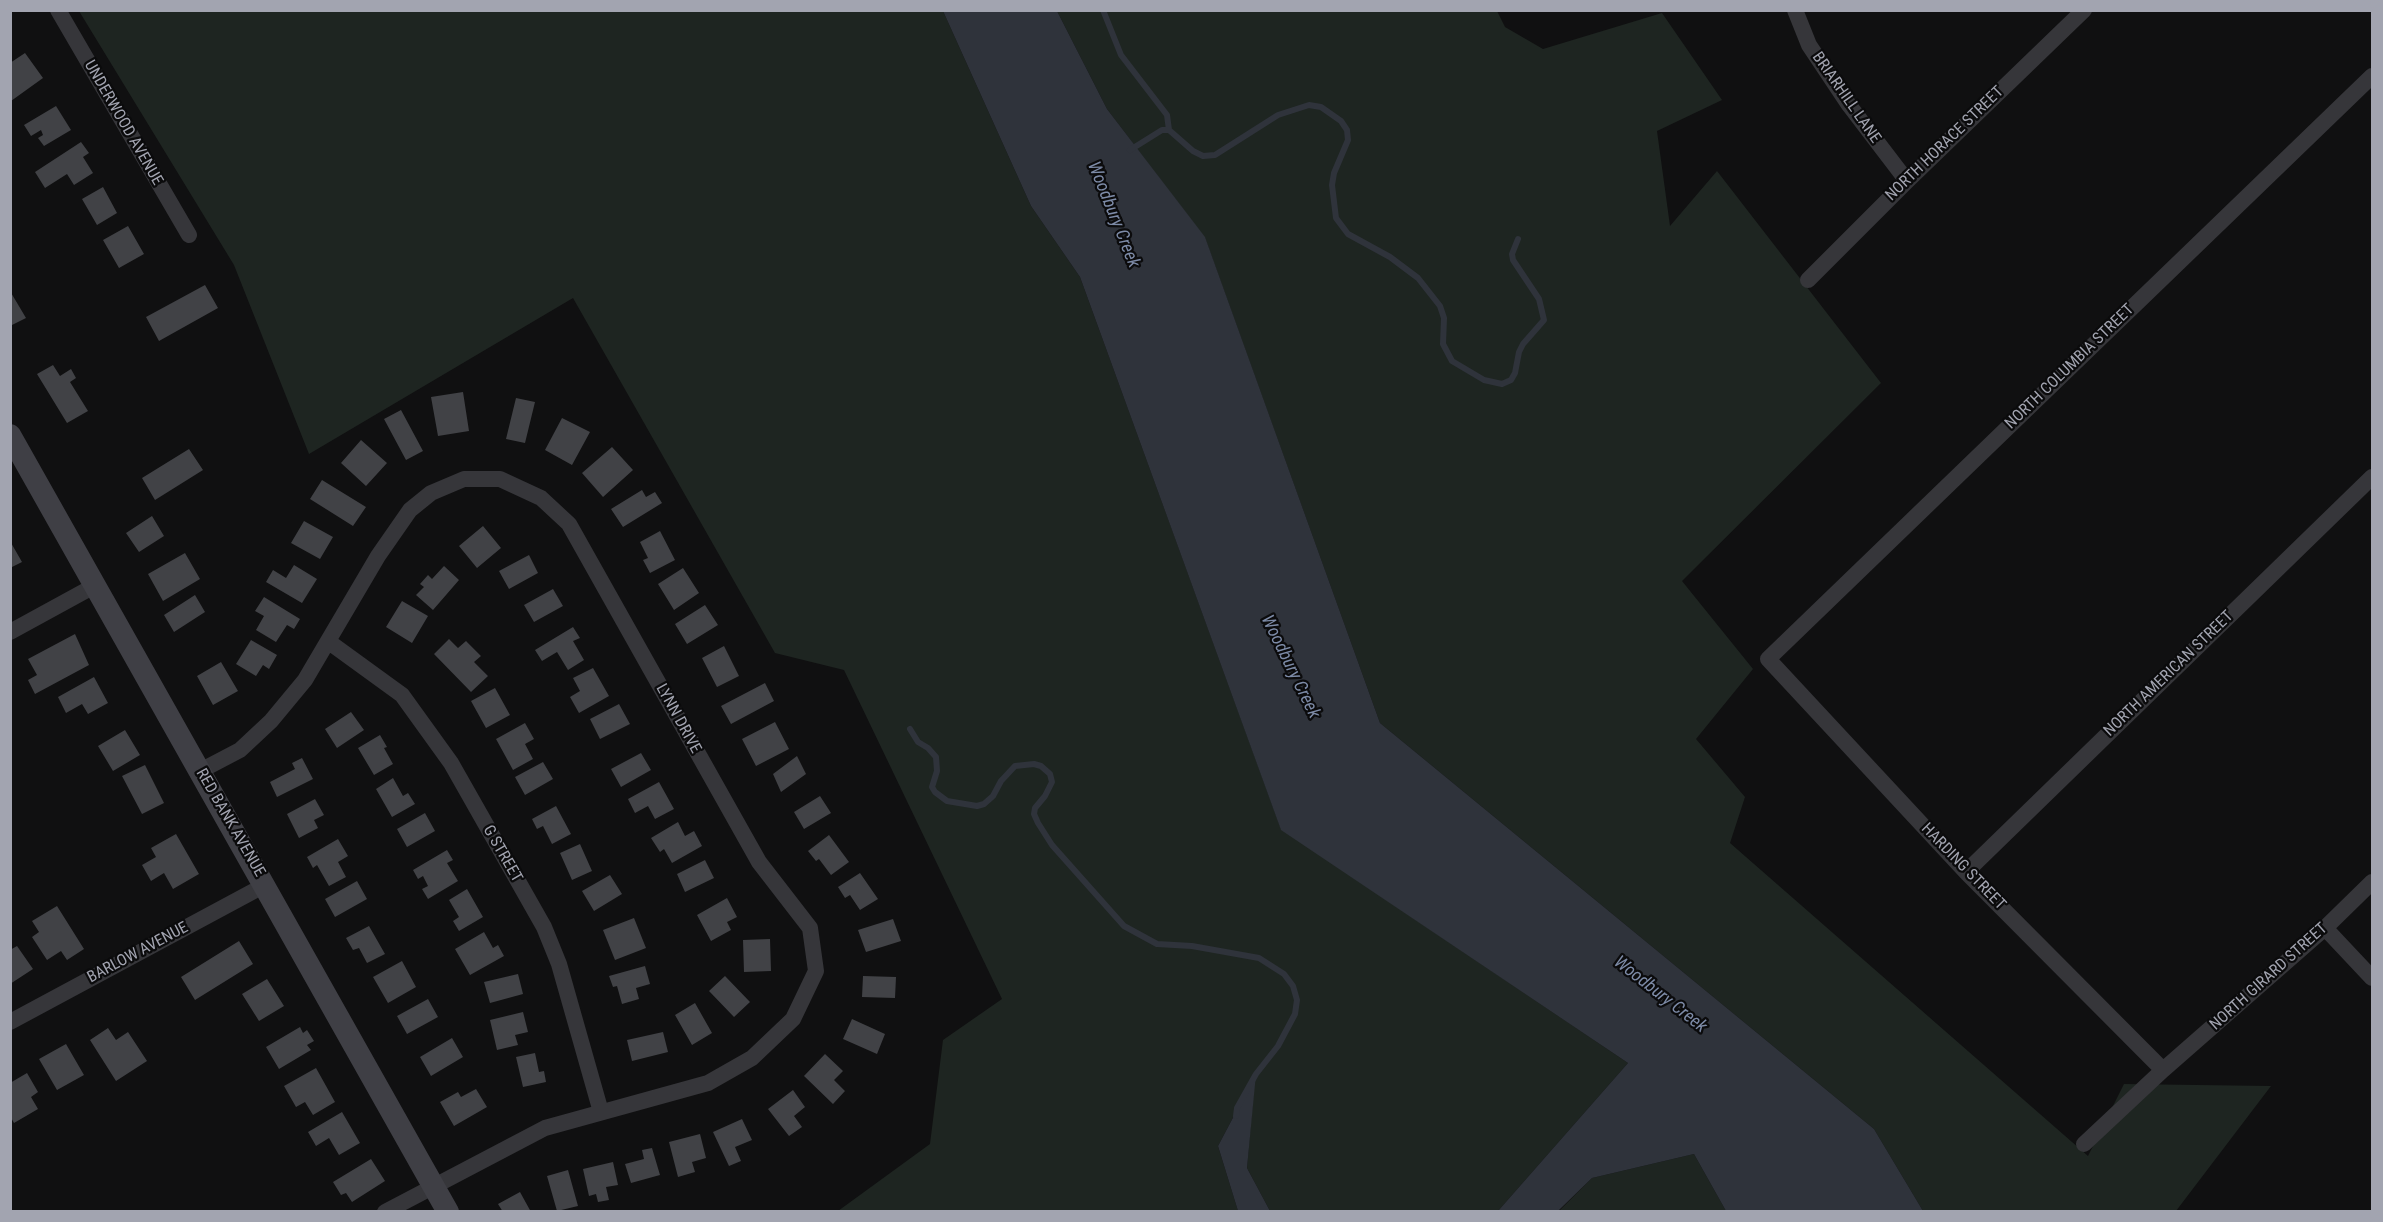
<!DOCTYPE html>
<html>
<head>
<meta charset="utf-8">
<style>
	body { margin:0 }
	#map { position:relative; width:2383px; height:1222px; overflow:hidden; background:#101011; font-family:"Roboto Condensed",sans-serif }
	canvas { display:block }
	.frame { position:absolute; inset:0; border:12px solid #a2a4b0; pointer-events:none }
</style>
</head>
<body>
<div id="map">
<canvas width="2383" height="1222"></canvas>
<div class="frame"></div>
</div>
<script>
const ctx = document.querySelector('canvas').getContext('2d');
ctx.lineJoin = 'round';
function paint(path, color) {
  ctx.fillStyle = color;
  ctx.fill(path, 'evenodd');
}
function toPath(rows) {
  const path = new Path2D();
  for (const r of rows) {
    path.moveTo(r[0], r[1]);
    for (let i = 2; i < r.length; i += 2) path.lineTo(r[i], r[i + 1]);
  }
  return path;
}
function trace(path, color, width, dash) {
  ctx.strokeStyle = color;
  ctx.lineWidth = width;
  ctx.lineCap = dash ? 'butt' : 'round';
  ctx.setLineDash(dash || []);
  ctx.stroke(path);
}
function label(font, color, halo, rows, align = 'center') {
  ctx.font = font + ' "Roboto Condensed",sans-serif';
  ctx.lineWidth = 4.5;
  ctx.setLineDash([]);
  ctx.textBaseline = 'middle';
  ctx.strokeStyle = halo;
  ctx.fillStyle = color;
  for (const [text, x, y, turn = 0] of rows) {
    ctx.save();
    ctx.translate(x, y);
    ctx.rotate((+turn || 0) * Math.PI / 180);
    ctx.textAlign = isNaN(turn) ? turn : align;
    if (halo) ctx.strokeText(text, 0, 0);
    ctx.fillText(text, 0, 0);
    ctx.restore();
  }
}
paint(toPath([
	[79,11,943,11,1031,206,1080,277,1281,829,1628,1063,1498,1211,1270,1211,1247,1168,1255,1076,1218,1146,1238,1211,838,1211,930,1144,943,1040,1002,999,844,670,775,653,573,298,309,454,234,265],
	[1057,11,1497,11,1505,27,1543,49,1662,13,1722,100,1657,131,1670,226,1717,171,1881,383,1682,581,1753,669,1696,739,1745,797,1730,843,2088,1156,2124,1084,2271,1086,2176,1211,1923,1211,1874,1129,1380,723,1205,238,1107,109],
	[1694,1154,1726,1211,1558,1212,1592,1178]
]), '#1e2521');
paint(toPath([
	[943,11,1057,11,1107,109,1205,237,1380,723,1874,1129,1923,1211,1726,1211,1694,1154,1592,1178,1558,1211,1498,1211,1628,1063,1281,830,1080,277,1031,206],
	[1256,1074,1247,1168,1270,1211,1238,1211,1218,1146]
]), '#2f333b');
trace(toPath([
	[1103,10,1121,55,1167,115,1169,130,1193,151,1203,156,1215,155,1278,115,1309,105,1321,107,1341,121,1347,130,1348,140,1334,173,1332,185,1336,218,1348,234,1390,257,1418,278,1440,306,1444,318,1443,344,1452,361,1484,380,1502,384,1511,380,1515,373,1519,352,1523,344,1544,320,1539,299,1513,260,1512,254,1518,239],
	[1130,150,1162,130,1169,130],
	[910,729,918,742,928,748,936,757,937,771,932,787,935,792,947,801,977,806,984,804,993,796,1001,781,1015,766,1034,764,1041,766,1050,774,1052,782,1045,796,1035,808,1034,814,1038,823,1052,845,1124,926,1157,944,1192,946,1259,958,1284,974,1293,986,1297,1000,1295,1014,1278,1046,1256,1074,1237,1108,1236,1116]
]), '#2f333b', 6);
paint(toPath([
	[25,53,43,78,11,101,10,63],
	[56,106,71,130,44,146,38,138,43,135,41,130,31,136,24,125],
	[81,142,89,153,83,157,93,173,74,185,67,174,45,188,35,172],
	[103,187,117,213,97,225,82,199],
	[128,226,144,254,119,268,103,240],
	[205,285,218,308,159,341,146,317],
	[10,291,26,318,10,326],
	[53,365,60,376,71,369,76,378,70,382,88,411,67,423,37,374],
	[463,392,469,431,438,436,431,397],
	[516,398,535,402,525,443,506,439],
	[401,410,423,451,406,460,384,419],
	[562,418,590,432,572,465,545,450],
	[361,440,387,463,366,486,341,463],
	[612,447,633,470,603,497,582,473],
	[189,449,203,470,155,500,142,478],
	[322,480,366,507,353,526,310,499],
	[642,490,646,497,655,492,662,503,623,527,611,509],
	[152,516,164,536,139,552,126,533],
	[304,521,333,537,320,559,291,543],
	[483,526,501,548,477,568,459,546],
	[660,531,675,560,650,573,643,560,648,558,640,542],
	[10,541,22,562,10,568],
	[185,553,200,579,163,601,148,574],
	[529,555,538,573,509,589,499,571],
	[294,565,317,579,302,603,266,582,273,570,286,578],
	[444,566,459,580,433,610,416,595,424,587,420,584,428,575,432,579],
	[683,568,699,593,674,610,658,584],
	[553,589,563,606,534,622,524,605],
	[195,595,205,612,174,632,164,615],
	[264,597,300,619,294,629,287,625,276,642,256,630,264,616,255,611],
	[402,601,428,616,412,643,386,627],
	[705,605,718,625,687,644,675,624],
	[573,627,580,638,573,641,584,660,568,670,557,652,542,661,535,650],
	[75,634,89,665,35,694,28,680,37,675,28,659],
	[449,639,458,648,466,641,481,656,474,662,488,676,471,692,434,654],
	[251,640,277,655,269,669,263,665,256,676,236,664],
	[724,646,739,676,717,687,702,658],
	[221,662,238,691,213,705,197,676],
	[593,668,609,696,579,713,570,697,580,691,573,678],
	[94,677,108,703,88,714,82,704,66,713,58,697],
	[765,683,774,701,731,724,721,706],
	[495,688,510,715,486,728,471,701],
	[619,704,630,724,600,739,590,719],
	[351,712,364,730,337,748,325,729],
	[775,722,789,749,756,766,742,739],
	[525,723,534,739,525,744,533,759,513,770,496,739],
	[125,730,140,755,113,771,98,746],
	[380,735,387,747,384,748,393,764,374,775,358,748],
	[641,753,651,770,621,787,611,769],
	[797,756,806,774,781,792,773,774],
	[302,758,313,779,277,797,270,782,295,769,292,763],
	[543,762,553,779,525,795,515,777],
	[145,765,164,803,142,814,122,776],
	[393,778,403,796,408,793,415,804,392,817,376,789],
	[659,782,674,809,655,819,648,806,635,813,628,799],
	[820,796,831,813,804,829,794,812],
	[315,799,324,815,314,820,318,828,299,838,287,814],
	[556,806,571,834,552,844,543,826,537,829,532,819],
	[425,813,435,831,407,847,397,829],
	[678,822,685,836,694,831,702,846,672,863,664,849,660,852,651,838],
	[176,834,199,874,173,889,164,873,151,881,142,865,156,857,151,848],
	[829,835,849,862,831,875,819,859,816,861,808,851],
	[338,839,348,856,338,862,346,877,329,886,317,865,313,868,307,857],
	[580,844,592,871,572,880,560,853],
	[447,850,453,860,447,863,458,881,428,899,422,889,428,886,423,876,418,879,413,870],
	[705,860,714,878,685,892,677,874],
	[860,873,878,899,860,910,850,895,845,898,838,887],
	[610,875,622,894,594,911,582,891],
	[357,881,367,899,335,917,325,899],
	[467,889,483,917,459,931,453,921,459,917,449,900],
	[727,898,737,917,727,922,731,930,711,941,697,915],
	[57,906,84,949,67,960,61,951,47,960,32,937,39,932,32,921],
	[634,918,646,948,615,960,603,930],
	[893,919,901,941,866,952,858,930],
	[369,926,385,954,367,963,359,948,353,950,346,938],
	[484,932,493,948,498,945,504,956,470,975,455,949],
	[770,939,771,971,744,972,743,940],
	[239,941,253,964,195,1000,181,977],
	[17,946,33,969,10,984,10,950],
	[402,961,416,987,388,1003,373,977],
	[645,966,650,984,636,988,639,999,622,1004,617,986,613,987,609,976],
	[518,974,523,994,490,1003,484,982],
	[725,976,750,1002,734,1017,709,991],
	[863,976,896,977,895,998,862,997],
	[267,979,284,1006,259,1021,242,994],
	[428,999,438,1017,407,1034,397,1016],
	[695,1003,712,1033,692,1045,675,1015],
	[523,1012,528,1032,515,1035,518,1045,497,1050,490,1020],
	[852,1019,885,1034,877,1054,843,1039],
	[300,1027,303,1033,307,1030,314,1041,307,1045,311,1050,279,1069,266,1047],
	[108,1028,116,1040,128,1032,147,1061,116,1081,90,1040],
	[663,1032,668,1052,632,1061,627,1040],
	[452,1038,463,1057,431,1076,420,1057],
	[66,1044,84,1075,57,1090,39,1059],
	[535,1053,539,1072,544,1071,546,1082,523,1087,516,1057],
	[825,1054,843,1071,834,1080,845,1091,833,1104,804,1076],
	[316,1068,335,1102,313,1115,305,1102,296,1107,284,1086],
	[27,1073,38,1092,31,1097,38,1109,14,1123,10,1116,10,1083],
	[476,1089,487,1107,454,1126,440,1102,458,1092,461,1097],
	[793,1090,805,1107,794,1116,802,1127,789,1136,768,1109],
	[342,1112,360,1143,339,1155,329,1138,316,1146,308,1132],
	[742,1119,752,1140,735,1147,741,1161,729,1166,713,1132],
	[700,1134,706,1158,692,1162,695,1172,678,1177,669,1142],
	[652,1148,660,1175,631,1183,625,1164,644,1159,642,1150],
	[371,1159,385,1181,352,1202,346,1193,341,1195,333,1182],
	[613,1162,618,1185,606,1187,609,1200,598,1202,596,1194,589,1196,583,1169],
	[568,1170,578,1206,557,1211,547,1176],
	[520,1192,531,1212,503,1212,498,1204]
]), '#414246');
trace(toPath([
	[58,10,189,235],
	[1795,10,1809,45,1849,105,1907,181],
	[1808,280,1907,181,2084,10],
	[10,632,96,585],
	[329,642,402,695,451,763,544,927,559,964,601,1112],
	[200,771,240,750,271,721,305,680,378,556,410,510,431,493,464,479,500,479,541,498,569,524,759,862,810,928,816,971,793,1019,752,1058,708,1083,545,1128,385,1212],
	[1966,872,2372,477],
	[2325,928,2372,978],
	[10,1022,265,885],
	[2163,1070,1966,872,1768,659,2372,76],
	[2084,1144,2163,1070,2325,928,2372,882]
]), '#36363a', 16);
trace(toPath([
	[10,435,448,1212]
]), '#3f3f45', 22);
label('16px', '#a2a4b0', '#0b0b0c', [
	["BRIARHILL LANE",1846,98,55],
	["UNDERWOOD AVENUE",123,123,60],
	["NORTH HORACE STREET",1945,144,-44],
	["NORTH COLUMBIA STREET",2070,367,-44],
	["NORTH AMERICAN STREET",2169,674,-44],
	["LYNN DRIVE",678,719,61],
	["RED BANK AVENUE",230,823,60],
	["G STREET",502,854,60],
	["HARDING STREET",1963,867,46],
	["BARLOW AVENUE",138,953,-28],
	["NORTH GIRARD STREET",2269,977,-42]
]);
label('italic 18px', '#7d8ba7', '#0b0b0c', [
	["Woodbury Creek",1113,215,68],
	["Woodbury Creek",1290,667,64],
	["Woodbury Creek",1660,995,38]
]);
</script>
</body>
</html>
